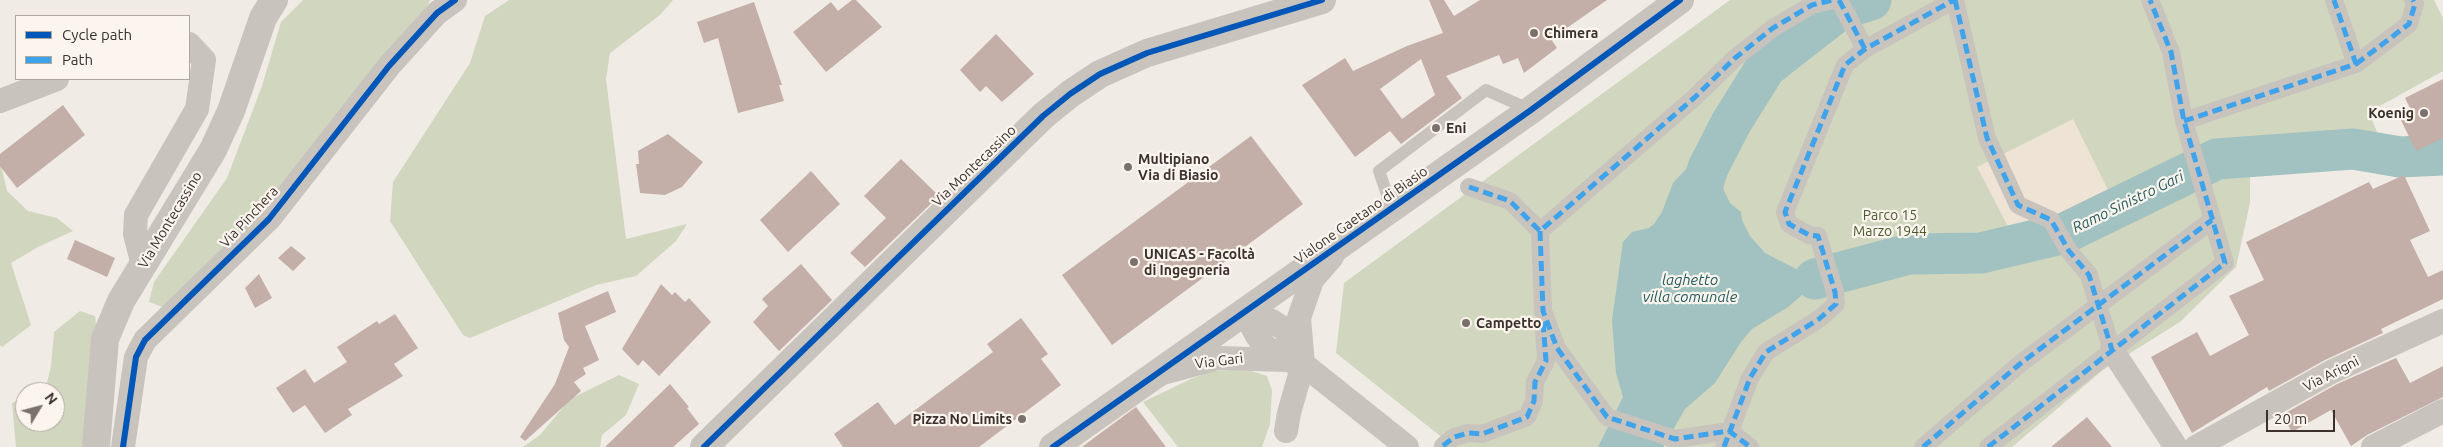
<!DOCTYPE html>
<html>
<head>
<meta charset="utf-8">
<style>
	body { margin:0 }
	#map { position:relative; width:2443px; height:447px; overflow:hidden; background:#f0ebe5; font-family:Ubuntu,sans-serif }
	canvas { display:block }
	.legend { position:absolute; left:15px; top:15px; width:175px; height:65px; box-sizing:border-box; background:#fbf5ee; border:1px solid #aea6a0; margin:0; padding:6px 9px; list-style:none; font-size:15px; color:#3b302b }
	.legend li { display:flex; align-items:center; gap:10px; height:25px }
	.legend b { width:25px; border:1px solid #aea6a0 }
	.north { position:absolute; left:15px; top:382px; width:50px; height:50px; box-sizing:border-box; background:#fbf5ee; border:1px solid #aea6a0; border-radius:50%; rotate:53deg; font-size:14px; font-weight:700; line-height:20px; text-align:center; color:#3b302b }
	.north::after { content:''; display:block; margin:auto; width:18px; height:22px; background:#7a716c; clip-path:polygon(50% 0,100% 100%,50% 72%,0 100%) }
	.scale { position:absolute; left:2266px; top:410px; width:69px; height:22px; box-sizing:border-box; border:2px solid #3b302b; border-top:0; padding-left:6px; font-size:15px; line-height:18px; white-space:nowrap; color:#3b302b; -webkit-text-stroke:4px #fbf5ee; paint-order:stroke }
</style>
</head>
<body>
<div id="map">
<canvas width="2443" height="447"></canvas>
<ul class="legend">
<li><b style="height:6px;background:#0057b8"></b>Cycle path</li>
<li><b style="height:6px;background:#3fa3eb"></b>Path</li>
</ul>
<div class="north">N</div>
<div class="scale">20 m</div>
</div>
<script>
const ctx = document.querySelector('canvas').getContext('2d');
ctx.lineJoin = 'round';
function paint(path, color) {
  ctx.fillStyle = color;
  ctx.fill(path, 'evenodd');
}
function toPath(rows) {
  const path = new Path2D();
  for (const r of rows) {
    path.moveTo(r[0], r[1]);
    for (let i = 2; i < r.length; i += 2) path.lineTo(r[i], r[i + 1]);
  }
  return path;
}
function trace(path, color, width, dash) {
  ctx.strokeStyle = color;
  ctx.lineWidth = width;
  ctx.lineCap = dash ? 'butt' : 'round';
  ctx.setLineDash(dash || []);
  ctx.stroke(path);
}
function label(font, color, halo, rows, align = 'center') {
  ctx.font = font + ' Ubuntu,sans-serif';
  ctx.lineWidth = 4.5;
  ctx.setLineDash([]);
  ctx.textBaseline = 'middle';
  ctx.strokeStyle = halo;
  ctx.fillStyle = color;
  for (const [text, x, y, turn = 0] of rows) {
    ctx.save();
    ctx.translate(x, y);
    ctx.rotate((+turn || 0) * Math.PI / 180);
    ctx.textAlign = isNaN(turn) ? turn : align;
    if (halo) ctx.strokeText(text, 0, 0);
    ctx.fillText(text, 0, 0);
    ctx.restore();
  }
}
paint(toPath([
	[303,0,430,0,420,21,249,234,166,308,149,302,154,282,227,178,262,86,281,22],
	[509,0,673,0,660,15,610,53,606,79,626,239,687,224,676,241,636,276,596,285,470,338,463,335,390,221,393,182,470,63,485,16],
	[1730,0,2434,0,2443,18,2443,71,2369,112,2377,132,2326,160,2250,177,2250,203,2236,267,2180,322,2103,370,2012,447,1454,447,1336,353,1344,283],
	[0,161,7,191,28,211,57,218,73,231,38,247,11,263,31,325,2,347,0,345],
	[80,311,95,316,97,334,87,447,16,447,12,403,25,397,25,422,55,422,55,392,37,392,46,387,51,366,54,332],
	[1234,370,1251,371,1267,376,1272,390,1270,424,1262,447,1178,447,1143,402,1193,378,1212,371],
	[619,375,639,384,626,415,602,435,600,447,523,447,540,435,570,399]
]), '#d1d6bf');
paint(toPath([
	[2073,119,2109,192,2015,240,1977,167]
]), '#eee3d5');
paint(toPath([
	[1698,165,1708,168,1716,174,1730,203,1741,212,1742,220,1750,236,1765,253,1796,269,1807,270,1813,274,1815,279,1809,289,1788,307,1752,329,1741,342,1715,383,1685,409,1663,447,1598,447,1623,397,1616,373,1612,320,1623,242,1632,232,1649,228,1654,224,1662,212,1673,183,1688,167]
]), '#a1c2c1');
trace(toPath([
	[1691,223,1708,168,1731,123,1766,67,1839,10,1871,0],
	[1815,279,1909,254,1981,253,2065,233,2217,159,2353,149,2400,157,2443,155]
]), '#a1c2c1', 41);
paint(toPath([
	[852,0,856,0,882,27,826,72,793,32,831,2,838,11],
	[1429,0,1444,0,1454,16,1480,0,1607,0,1551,39,1557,48,1524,73,1518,58,1503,64,1499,55,1446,76,1462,98,1401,144,1390,131,1355,157,1302,85,1345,58,1353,71,1407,46,1443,33],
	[1421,59,1435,95,1402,119,1380,89],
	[754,2,782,85,779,85,784,101,738,113,718,38,704,43,697,22],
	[996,34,1034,74,1002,102,986,86,980,92,960,70],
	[2443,79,2443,138,2416,151,2399,116,2411,110,2405,98],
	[63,105,85,135,17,188,0,166,0,154],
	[668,134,703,162,682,187,665,195,640,193,636,164,639,164,638,151],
	[1251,136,1303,204,1112,345,1062,275],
	[901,159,939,196,865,267,850,253,886,218,864,196],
	[811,171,840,204,788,252,760,220],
	[2404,175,2430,231,2410,240,2428,277,2443,270,2443,299,2381,329,2383,333,2325,360,2269,391,2267,387,2192,433,2151,357,2197,332,2210,356,2249,335,2229,296,2264,280,2246,242,2369,182,2373,189],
	[75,240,115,258,107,277,67,259],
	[291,246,306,258,293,271,278,258],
	[801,264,832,300,779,351,753,322,768,306,762,299],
	[259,274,272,298,255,308,245,288],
	[661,284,672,295,675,292,685,302,689,298,711,322,659,376,643,360,638,366,622,349],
	[608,291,616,312,585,326,599,360,583,368,586,374,574,382,581,391,525,441,520,437,555,384,569,347,564,340,558,313],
	[395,314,418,348,394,364,403,376,348,409,352,415,325,433,305,405,293,413,276,388,305,369,314,383,347,362,337,347,377,321,379,324],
	[1021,318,1048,354,1041,359,1061,385,979,447,843,447,834,434,878,402,895,425,993,352,987,344],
	[2396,358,2410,383,2443,366,2443,397,2367,435,2351,446,2331,410,2292,432,2282,415,2337,384],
	[670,384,689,407,687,408,699,424,673,447,605,447],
	[1136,407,1166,447,1082,447,1102,432],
	[2087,417,2112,447,2051,447]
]), '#c3afa7');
trace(toPath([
	[1392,209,1379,171,1486,90,1531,110]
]), '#c9c3be', 12);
trace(toPath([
	[1839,0,1865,49],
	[1955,0,1987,138,2018,205,2051,220,2069,251,2089,275,2112,350],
	[2356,64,2409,24,2415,4,2413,0],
	[2184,121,2356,64,2334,0],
	[1469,187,1510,201,1540,231,1694,98,1735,58,1773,28,1812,5,1833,0],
	[1540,231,1543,311,1557,348,1607,417,1675,439,1729,431,1750,447],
	[1443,446,1454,437,1468,433,1482,434,1527,417,1534,401,1535,382,1546,361,1544,329],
	[1724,447,1750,378,1766,352,1819,319,1836,304,1835,292,1818,236,1809,235,1789,224,1785,212,1845,65,1865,49,1954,0],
	[1923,447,2021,363,2212,220],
	[1988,447,2225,263,2184,121,2171,52,2150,0]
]), '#c9c3be', 18);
trace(toPath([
	[0,101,57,79],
	[143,265,135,234,136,215,197,109,204,60,189,44],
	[1244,311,1272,321,1284,329,1295,345,1300,356],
	[1244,311,1257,336,1266,347,1287,360],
	[2112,350,2176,447],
	[1163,373,1218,358,1287,360,1303,364,1407,447],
	[1286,431,1289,413,1303,364,1299,318,1312,280,1332,257],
	[123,447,136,357,145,340,269,219,389,66,437,13,455,0],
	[2196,447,2331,372,2443,321],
	[2373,447,2443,411]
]), '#c9c3be', 24);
trace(toPath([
	[96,447,105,339,121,301,213,150,231,111,263,18,274,0],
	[704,447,1043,116,1070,94,1100,74,1147,53,1322,0],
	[1053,447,1531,110,1680,0]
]), '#c9c3be', 28);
trace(toPath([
	[1839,0,1865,49],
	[1955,0,1987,138,2018,205,2051,220,2069,251,2089,275,2112,350],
	[2356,64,2409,24,2415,4,2413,0],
	[2184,121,2356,64,2334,0],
	[1469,187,1510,201,1540,231,1694,98,1735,58,1773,28,1812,5,1833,0],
	[1540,231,1543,311,1557,348,1607,417,1675,439,1729,431,1750,447],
	[1443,446,1454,437,1468,433,1482,434,1527,417,1534,401,1535,382,1546,361,1543,321],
	[1724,447,1750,378,1766,352,1819,319,1836,304,1835,292,1818,236,1809,235,1789,224,1785,212,1845,65,1865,49,1954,0],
	[1923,447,2021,363,2212,220],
	[1988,447,2225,263,2184,121,2171,52,2150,0]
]), '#3fa3eb', 5, [10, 5]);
trace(toPath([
	[123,447,136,357,145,340,269,219,389,66,437,13,455,0],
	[704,447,1043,116,1070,94,1100,74,1147,53,1322,0],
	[1053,447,1531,110,1680,0]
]), '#0057b8', 6);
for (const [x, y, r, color] of [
	[1534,33,5,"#7a716c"],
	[2424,113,5,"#7a716c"],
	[1436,128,5,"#7a716c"],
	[1128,167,5,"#7a716c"],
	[1134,262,5,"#7a716c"],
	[1466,323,5,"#7a716c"],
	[1022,419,5,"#7a716c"]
]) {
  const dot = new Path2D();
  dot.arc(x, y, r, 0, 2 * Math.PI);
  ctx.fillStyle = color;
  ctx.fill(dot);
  trace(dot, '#fbf5ee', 2);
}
label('bold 14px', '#3b302b', '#fbf5ee', [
	["Chimera",1544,33],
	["Koenig",2414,113,"right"],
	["Eni",1446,128],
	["Multipiano",1138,159],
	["Via di Biasio",1138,175],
	["UNICAS - Facoltà",1144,254],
	["di Ingegneria",1144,270],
	["Campetto",1476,323],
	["Pizza No Limits",1012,419,"right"]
], 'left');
label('14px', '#3b302b', '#fbf5ee', [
	["Via Montecassino",974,166,-44],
	["Vialone Gaetano di Biasio",1361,215,-35],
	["Via Pinchera",249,217,-47],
	["Via Montecassino",170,220,-59],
	["Via Gari",1219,361,-7],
	["Via Arigni",2331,374,-27]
]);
label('14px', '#4a5a2e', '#fbf5ee', [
	["Parco 15",1890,215],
	["Marzo 1944",1890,231]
]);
label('italic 15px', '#1f5a5e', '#fbf5ee', [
	["Ramo Sinistro Gari",2128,202,-26],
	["laghetto",1690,280],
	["villa comunale",1690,297]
]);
</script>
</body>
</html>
